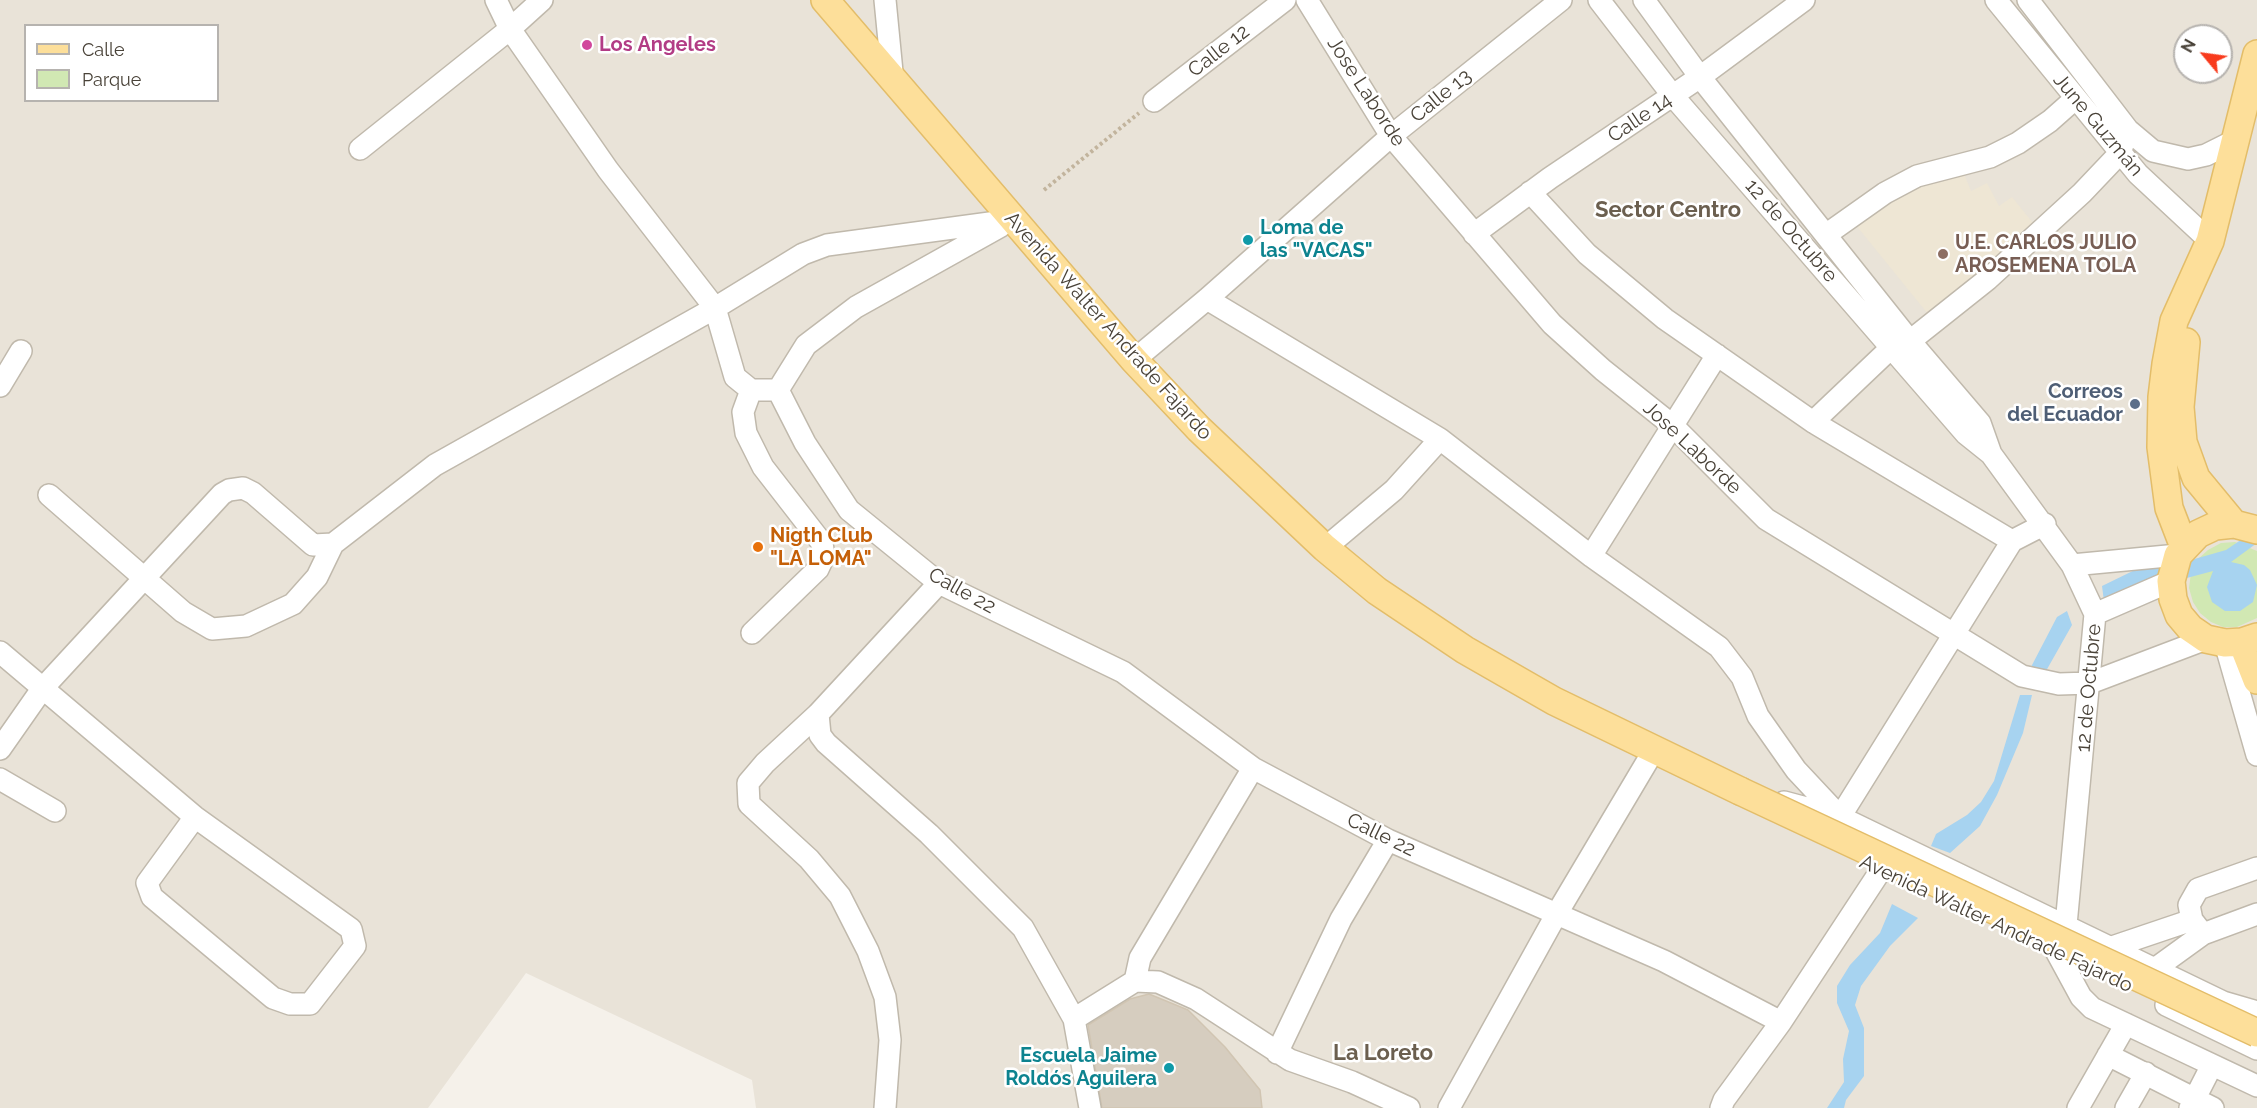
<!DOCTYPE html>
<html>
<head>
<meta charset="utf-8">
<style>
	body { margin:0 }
	#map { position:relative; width:2257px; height:1108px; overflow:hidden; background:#f5f1ea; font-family:Raleway,sans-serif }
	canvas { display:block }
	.legend { position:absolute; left:24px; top:24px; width:195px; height:78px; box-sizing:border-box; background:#fff; border:2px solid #b6b3af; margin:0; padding:8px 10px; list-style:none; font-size:18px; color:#494238 }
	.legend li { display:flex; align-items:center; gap:12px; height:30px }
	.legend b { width:30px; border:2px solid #b6b3af }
	.north { position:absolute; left:2173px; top:24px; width:60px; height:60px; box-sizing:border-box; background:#fff; border:2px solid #b6b3af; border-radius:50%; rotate:299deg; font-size:16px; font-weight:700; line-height:24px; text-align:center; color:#494238 }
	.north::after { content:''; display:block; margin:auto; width:21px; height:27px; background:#f83b1d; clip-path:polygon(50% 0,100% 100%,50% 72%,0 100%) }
</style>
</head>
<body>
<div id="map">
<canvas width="2257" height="1108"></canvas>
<ul class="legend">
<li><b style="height:8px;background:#fddf9a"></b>Calle</li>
<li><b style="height:16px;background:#d1e8b3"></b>Parque</li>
</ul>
<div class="north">N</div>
</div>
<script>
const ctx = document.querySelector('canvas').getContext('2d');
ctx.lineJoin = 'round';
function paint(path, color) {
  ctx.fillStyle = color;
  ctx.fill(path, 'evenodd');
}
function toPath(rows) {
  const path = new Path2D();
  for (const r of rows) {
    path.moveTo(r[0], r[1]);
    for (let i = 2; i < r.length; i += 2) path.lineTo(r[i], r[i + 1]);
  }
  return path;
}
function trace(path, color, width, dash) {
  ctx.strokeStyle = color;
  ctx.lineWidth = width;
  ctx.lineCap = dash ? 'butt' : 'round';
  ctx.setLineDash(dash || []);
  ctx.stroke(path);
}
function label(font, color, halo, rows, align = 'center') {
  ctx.font = font + ' Raleway,sans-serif';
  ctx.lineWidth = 5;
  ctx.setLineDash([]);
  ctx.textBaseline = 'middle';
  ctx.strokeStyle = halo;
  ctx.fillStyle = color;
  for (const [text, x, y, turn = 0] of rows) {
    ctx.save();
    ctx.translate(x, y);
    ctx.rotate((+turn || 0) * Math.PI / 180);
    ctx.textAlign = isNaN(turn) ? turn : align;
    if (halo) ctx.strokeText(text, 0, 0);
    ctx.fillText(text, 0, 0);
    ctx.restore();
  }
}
paint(toPath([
	[0,0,2257,0,2257,1108,756,1108,752,1080,526,973,428,1108,0,1108],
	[26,26,218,26,218,100,26,100],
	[2185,36,2221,36,2221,72,2185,72]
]), '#e9e3d8');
paint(toPath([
	[1964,174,1971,191,1987,183,1999,206,2012,197,2037,228,1928,314,1855,224,1895,196,1919,185]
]), '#eee6d4');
paint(toPath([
	[2235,542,2257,551,2257,618,2237,627,2223,627,2211,622,2200,613,2193,602,2189,588,2191,573,2197,560,2208,550,2221,543]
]), '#d1e8b3');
paint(toPath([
	[2257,529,2257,543,2231,562,2244,565,2250,570,2257,585,2253,602,2240,611,2225,611,2212,602,2207,587,2213,571,2183,579,2105,609,2102,586,2141,567,2184,562,2226,550],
	[2067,611,2072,625,2046,671,2031,667,2057,617],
	[2020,695,2032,695,2023,733,1997,795,1980,826,1950,853,1931,846,1936,834,1967,815,1981,802,1994,781],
	[1892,904,1918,918,1890,946,1861,986,1855,1005,1864,1028,1864,1076,1846,1100,1844,1108,1827,1108,1844,1082,1843,1059,1849,1031,1837,1003,1837,986,1850,965,1880,933]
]), '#a7d3f0');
const building = toPath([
	[1149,994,1188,1010,1225,1047,1260,1090,1262,1108,1102,1108,1088,1025,1130,999,1149,994]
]);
paint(building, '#d6cdbf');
trace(building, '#d1c5b2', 1.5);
const minor = toPath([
	[885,0,893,82],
	[1307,0,1391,136,1552,324,1603,370,1672,425,1766,519,2022,676,2059,684,2090,683,2206,639],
	[1599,0,1673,96,1966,434,1991,454,1980,423,1910,341,1700,77,1644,0],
	[1996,0,2138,174,2210,241],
	[2028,0,2128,130,2153,151,2188,159,2206,155,2234,141],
	[1154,101,1285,0],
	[360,149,510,29,496,0],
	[1530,192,1587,254,1665,319,1813,422,2012,541],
	[1012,220,827,245,803,254,715,308,735,377,751,390,778,390,805,443,849,510,939,583,1123,672,1253,768,1388,840,1664,961,1781,1022],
	[1474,234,1550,178,1700,77,1804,0],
	[1827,234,1885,193,1917,176,1990,157,2018,143,2050,121,2076,98],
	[1207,299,1440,439],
	[1134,360,1207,299,1391,136,1561,0],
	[0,386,21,351],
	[751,390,743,412,746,433,763,467,822,543,824,556,818,569,752,633],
	[778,390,806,345,856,307,1001,226],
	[1813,422,1892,347,1910,341,1988,279,2082,193,2120,153,2128,130],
	[1991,454,2072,565,2095,614,2066,925,2062,936],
	[49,495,183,612,212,629,246,626,293,604,317,577,333,544],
	[1325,548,1394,490,1440,439,1591,556,1719,647,1742,677,1758,716,1796,770,1840,817,2012,541,2045,524],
	[1591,556,1717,355],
	[2072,565,2178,555],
	[939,583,818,714,820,735,826,743,929,834,1023,928,1074,1019,1090,1108],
	[2095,614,2171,581],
	[2225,643,2257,755],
	[0,652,195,817,351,929,355,946,310,1004,290,1004,273,998,152,897,147,883,195,817],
	[818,714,765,763,748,783,749,804,809,859,840,896,868,951,885,997,890,1040,885,1108],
	[0,749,42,689,222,494,229,490,243,488,253,493,313,545,333,544,435,465,715,308,608,170,510,29,542,0],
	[0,779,55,811],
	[1784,802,1840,817,2223,1002,2257,1012],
	[2257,868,2198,889,2189,905,2192,920,2203,934,2257,914],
	[2112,947,2192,920],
	[2056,951,2081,997,2092,1008,2257,1086],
	[2156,968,2203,934],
	[1135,981,1158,982,1196,999,1290,1060,1352,1082,1409,1108],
	[2166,1005,2257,1049],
	[1074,1019,1135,981,1140,958,1253,768],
	[1277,1053,1341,919,1388,840],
	[2108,1055,2213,1108],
	[1449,1108,1556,915,1654,750],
	[1721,1108,1724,1100,1781,1022,1881,870],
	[2078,1108,2126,1024],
	[2126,1108,2146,1073],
	[2190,1108,2212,1065]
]);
const major = toPath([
	[825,0,1134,360,1199,429,1325,548,1377,591,1465,650,1554,701,1740,791],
	[2186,342,2180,407,2183,442,2196,478,2234,524],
	[2257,530,2234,524,2215,526,2198,534,2178,555,2171,581,2173,599,2179,615,2190,628,2206,639,2225,643,2242,642,2257,637],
	[2184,547,2169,508,2161,447,2162,397,2166,364,2174,321,2210,241,2257,54],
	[2242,642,2257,680]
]);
trace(minor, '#c0b9ac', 24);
trace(major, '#e3bd69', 30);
trace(toPath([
	[1044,190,1139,113]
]), '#c2b49d', 4, [3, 3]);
trace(minor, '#fff', 21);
trace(major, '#fddf9a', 27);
const majorBridge = toPath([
	[1740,791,2257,1033]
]);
trace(majorBridge, '#e3bd69', 30, []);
trace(majorBridge, '#fddf9a', 27);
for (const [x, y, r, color] of [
	[587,45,6,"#d1479c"],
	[1248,240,6,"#0f9aa8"],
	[1943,254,6,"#8d6e63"],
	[2135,404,6,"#5c6f8a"],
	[758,547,6,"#e8710a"],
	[1169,1068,6,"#0f9aa8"]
]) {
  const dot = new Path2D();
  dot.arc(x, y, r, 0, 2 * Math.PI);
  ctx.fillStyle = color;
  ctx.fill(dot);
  trace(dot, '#fff', 2);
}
label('bold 20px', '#b23c85', '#fff', [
	["Los Angeles",599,45]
], 'left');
label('20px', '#494238', '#fff', [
	["Calle 12",1219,51,-38],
	["Jose Laborde",1366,92,57],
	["Calle 13",1441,96,-39],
	["Calle 14",1640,118,-34],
	["June Guzmán",2098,125,50],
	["12 de Octubre",1791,231,49],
	["Avenida Walter Andrade Fajardo",1108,326,48],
	["Jose Laborde",1692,448,43],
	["Calle 22",962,591,29],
	["12 de Octubre",2089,688,-85],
	["Calle 22",1381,835,26],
	["Avenida Walter Andrade Fajardo",1996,924,25]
]);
label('bold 20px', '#0d838f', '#fff', [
	["Loma de",1260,228],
	["las \"VACAS\"",1260,251],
	["Escuela Jaime",1157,1056,"right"],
	["Roldós Aguilera",1157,1079,"right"]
], 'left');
label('bold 20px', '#785e54', '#fff', [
	["U.E. CARLOS JULIO",1955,243],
	["AROSEMENA TOLA",1955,266]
], 'left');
label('bold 20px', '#4e5e75', '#fff', [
	["Correos",2123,392],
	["del Ecuador",2123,415]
], 'right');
label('bold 20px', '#c56008', '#fff', [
	["Nigth Club",770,536],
	["\"LA LOMA\"",770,559]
], 'left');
label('bold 22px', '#6b5f4f', '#fff', [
	["Sector Centro",1668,210],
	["La Loreto",1383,1053]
]);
</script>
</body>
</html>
